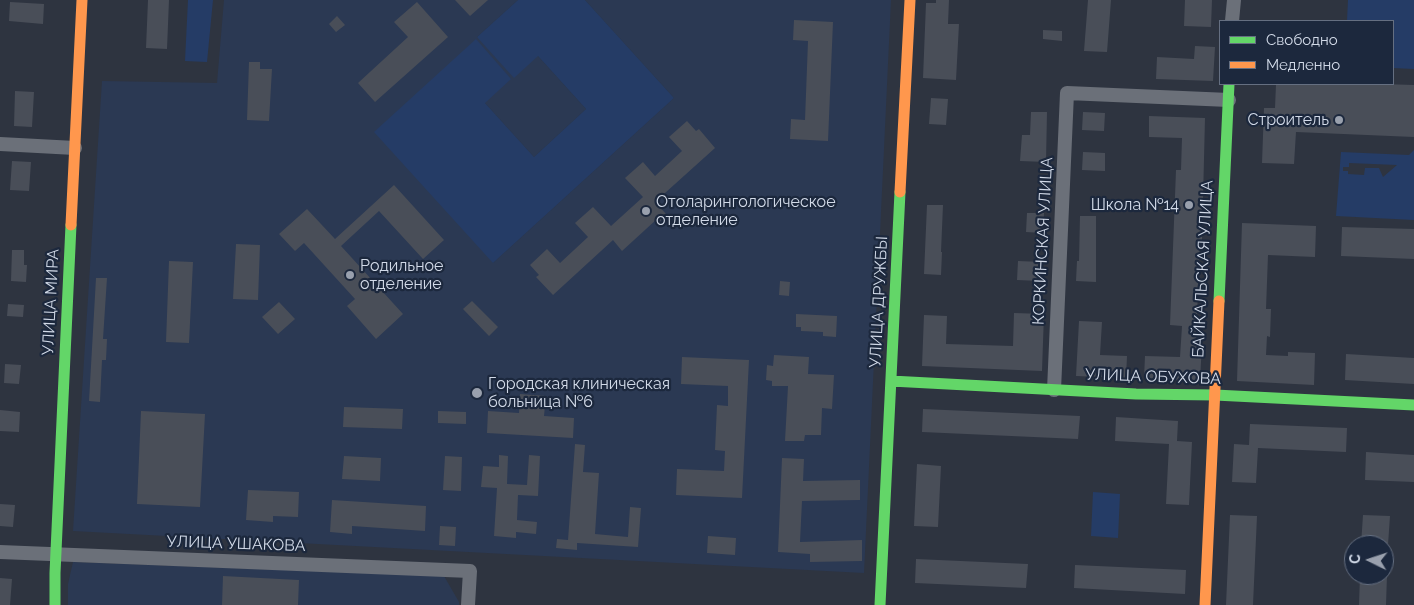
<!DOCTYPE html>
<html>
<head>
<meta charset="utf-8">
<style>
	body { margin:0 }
	#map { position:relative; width:1414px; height:605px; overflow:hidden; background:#2e3440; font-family:Raleway,sans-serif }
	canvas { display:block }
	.legend { position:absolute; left:1219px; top:20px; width:175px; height:65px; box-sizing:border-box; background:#1c283d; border:1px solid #656f81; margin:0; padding:6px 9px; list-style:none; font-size:15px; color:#d2dae8 }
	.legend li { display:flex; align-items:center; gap:10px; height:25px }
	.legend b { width:25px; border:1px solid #656f81 }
	.north { position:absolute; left:1344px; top:535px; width:50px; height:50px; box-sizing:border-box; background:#1c283d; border:1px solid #656f81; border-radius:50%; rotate:274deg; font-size:14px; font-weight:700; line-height:20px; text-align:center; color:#d2dae8 }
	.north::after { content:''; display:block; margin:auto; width:18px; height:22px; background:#99a0ad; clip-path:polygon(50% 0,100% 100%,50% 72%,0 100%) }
</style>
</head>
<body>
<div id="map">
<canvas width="1414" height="605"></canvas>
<ul class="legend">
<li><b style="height:6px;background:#63d668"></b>Свободно</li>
<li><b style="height:6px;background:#ff974d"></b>Медленно</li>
</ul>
<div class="north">С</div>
</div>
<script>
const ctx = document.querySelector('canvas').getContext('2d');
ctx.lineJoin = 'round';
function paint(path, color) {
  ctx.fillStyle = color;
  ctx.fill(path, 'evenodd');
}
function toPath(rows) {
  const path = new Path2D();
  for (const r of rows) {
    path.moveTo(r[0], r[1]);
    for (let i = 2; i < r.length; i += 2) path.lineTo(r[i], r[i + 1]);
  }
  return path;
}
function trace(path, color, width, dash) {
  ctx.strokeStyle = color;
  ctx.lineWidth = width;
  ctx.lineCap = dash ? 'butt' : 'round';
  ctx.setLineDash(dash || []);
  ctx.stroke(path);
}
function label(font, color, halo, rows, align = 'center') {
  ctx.font = font + ' Raleway,sans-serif';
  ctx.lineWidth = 4.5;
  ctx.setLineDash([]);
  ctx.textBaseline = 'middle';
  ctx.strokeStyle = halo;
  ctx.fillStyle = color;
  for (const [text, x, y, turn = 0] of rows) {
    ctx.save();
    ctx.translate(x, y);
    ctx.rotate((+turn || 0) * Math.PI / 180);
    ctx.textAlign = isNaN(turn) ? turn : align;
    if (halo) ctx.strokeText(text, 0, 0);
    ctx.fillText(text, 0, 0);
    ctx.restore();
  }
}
paint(toPath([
	[224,0,518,0,477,37,538,56,586,109,534,157,485,103,476,39,493,263,674,98,585,0,891,0,864,573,73,531,102,81,217,83],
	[73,562,444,576,459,602,459,605,68,605,68,584]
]), '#2b3953');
paint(toPath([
	[188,0,213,0,207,62,185,61],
	[518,0,585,0,674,98,493,263,374,132,476,39,511,79,485,103,534,157,586,109,538,56,514,78,477,37],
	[1348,0,1414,0,1414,69,1393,68,1393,21,1347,21],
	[1414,150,1414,220,1336,216,1341,152,1409,155],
	[1349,163,1397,165,1383,177,1379,168,1365,168,1364,175,1348,174,1348,171,1343,171,1343,167,1349,167],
	[1093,492,1120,494,1118,538,1091,536]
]), '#253c66');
paint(toPath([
	[148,0,169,0,167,49,146,48],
	[455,0,488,0,470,16],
	[936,0,949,0,948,24,959,24,956,80,923,78,926,3,936,3],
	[1088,0,1111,0,1107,52,1084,51],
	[1185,0,1212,0,1211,27,1184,26],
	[10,2,44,4,43,24,9,21],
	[417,2,448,37,375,102,358,83,408,37,394,22],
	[337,16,345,25,336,32,329,24],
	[794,20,833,22,828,141,790,139,791,119,805,120,808,41,793,40],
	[1043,30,1062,31,1062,41,1043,39],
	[1195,46,1215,47,1213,81,1156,79,1157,57,1194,59],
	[249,62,260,62,260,69,272,69,269,121,247,120],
	[1276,84,1382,84,1414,85,1414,137,1296,132,1294,164,1262,163,1264,108,1275,108],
	[15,91,34,92,32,127,14,126],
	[931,98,948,99,946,125,929,124],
	[1031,112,1047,112,1046,162,1020,161,1022,135,1030,135],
	[1083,112,1105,113,1104,131,1082,130],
	[1149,116,1205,118,1202,240,1200,240,1196,342,1202,343,1200,381,1144,378,1145,356,1180,357,1182,326,1170,325,1176,170,1181,170,1182,138,1149,137],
	[687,121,696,131,699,129,715,148,655,202,667,215,659,222,657,219,622,251,613,240,553,295,536,277,539,275,530,265,547,249,560,263,588,237,575,223,593,207,611,226,643,197,625,178,643,162,655,176,682,151,669,137],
	[1083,152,1105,153,1105,171,1082,170],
	[12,161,31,162,29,191,10,190],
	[394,185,444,240,423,259,379,211,341,246,403,314,376,339,347,306,355,299,304,243,295,251,279,234,307,209,335,239],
	[927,205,943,205,941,252,942,252,941,275,924,274],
	[1027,213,1044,213,1043,233,1026,232],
	[1080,216,1096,216,1096,282,1076,281,1077,261,1079,261],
	[1242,223,1316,226,1315,257,1268,255,1266,309,1271,309,1270,337,1267,336,1266,355,1288,356,1288,352,1315,353,1314,385,1237,381],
	[1342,227,1414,229,1414,259,1341,256],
	[236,244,260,245,258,300,233,299],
	[12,250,24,250,24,265,27,265,26,282,11,281],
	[169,261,193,262,189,343,166,342],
	[1018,261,1041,262,1040,281,1017,280],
	[96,278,107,278,103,339,107,339,106,360,102,360,100,402,89,401],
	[780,281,790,282,789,296,779,295],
	[472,301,498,327,489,336,463,309],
	[279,302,295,319,278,334,262,317],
	[8,304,24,305,23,317,7,316],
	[1014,313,1044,314,1042,371,922,366,924,315,947,316,946,344,1013,346],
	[796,314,837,316,836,337,823,336,823,332,801,331,801,327,796,327],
	[1079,321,1102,322,1100,355,1127,356,1126,378,1076,376],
	[1346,354,1414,358,1414,384,1345,380],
	[774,355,809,357,808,374,834,375,832,409,822,408,821,435,805,435,804,441,785,441,788,386,772,386,772,381,766,380,767,365,773,366],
	[682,357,749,360,742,498,676,495,677,469,724,471,725,451,715,450,717,405,728,406,728,386,681,384],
	[5,364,21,365,19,384,4,383],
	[520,394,546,396,544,416,574,418,573,438,487,433,488,411,519,413],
	[344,407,403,409,402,429,343,427],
	[923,409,1080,416,1078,439,922,432],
	[0,410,20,412,19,432,0,431],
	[141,411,205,414,200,507,137,504],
	[438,411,466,412,466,424,438,423],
	[1116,417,1178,421,1177,441,1192,442,1189,505,1166,504,1169,444,1115,441],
	[1250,424,1347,428,1346,452,1258,448,1256,483,1232,482,1234,444,1249,445],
	[575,444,585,445,583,472,599,473,595,534,628,537,630,507,641,508,638,547,577,543,577,550,556,548,557,539,568,540],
	[1366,452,1414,455,1414,482,1365,480],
	[499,455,508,456,507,484,527,485,529,455,540,456,538,496,518,495,517,520,537,522,536,534,516,532,516,538,494,536,497,488,481,487,483,466,499,467],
	[344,456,381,458,380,481,342,479],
	[445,456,462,457,461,491,443,490],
	[782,458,804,459,803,481,860,480,860,500,802,501,800,542,862,540,862,561,810,562,810,554,778,552],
	[917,464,941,466,938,527,914,526],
	[248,490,299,492,298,517,273,516,273,522,246,520],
	[332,500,426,506,425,531,352,526,352,534,330,532],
	[0,504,15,505,13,527,0,526],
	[1230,515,1257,516,1253,605,1226,605],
	[1363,515,1390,516,1388,545,1361,545],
	[440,526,456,527,455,546,439,545],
	[708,536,736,538,735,555,707,553],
	[916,559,1028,564,1026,588,915,583],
	[1075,565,1186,570,1185,594,1074,588],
	[1360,575,1387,575,1386,605,1359,605],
	[223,576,299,580,298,605,222,605],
	[0,578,12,579,10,605,0,605]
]), '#494e58');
trace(toPath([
	[1232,21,1234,0],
	[0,144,75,148],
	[1054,390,1067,93,1229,100],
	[0,552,470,571,468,605]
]), '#6b7079', 14);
trace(toPath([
	[1219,301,1229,84],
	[891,381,1136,394,1215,395,1414,405],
	[55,605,55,573,71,225],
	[880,605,900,192]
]), '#63d668', 11);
trace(toPath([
	[900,192,910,0],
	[71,225,82,0],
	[1205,605,1219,301]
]), '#ff974d', 11);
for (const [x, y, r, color] of [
	[1339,120,5,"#99a0ad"],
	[1189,205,5,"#99a0ad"],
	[646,211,5,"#99a0ad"],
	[350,275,5,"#99a0ad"],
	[477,393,6,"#99a0ad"]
]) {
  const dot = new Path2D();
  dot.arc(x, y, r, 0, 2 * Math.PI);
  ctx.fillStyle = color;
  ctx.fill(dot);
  trace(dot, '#1c283d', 2);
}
label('16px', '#d2dae8', '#1c283d', [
	["Строитель",1329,120,"right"],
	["Отоларингологическое",656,202],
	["отделение",656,220],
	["Школа №14",1179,205,"right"],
	["Родильное",360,266],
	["отделение",360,284],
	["Городская клиническая",488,384],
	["больница №6",488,402]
], 'left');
label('16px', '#d2dae8', '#1c283d', [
	["КОРКИНСКАЯ УЛИЦА",1043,241,-87],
	["БАЙКАЛЬСКАЯ УЛИЦА",1203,269,-87],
	["УЛИЦА МИРА",51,302,-87],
	["УЛИЦА ДРУЖБЫ",879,302,-87],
	["УЛИЦА ОБУХОВА",1153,377,2],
	["УЛИЦА УШАКОВА",236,544,2]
]);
</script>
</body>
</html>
